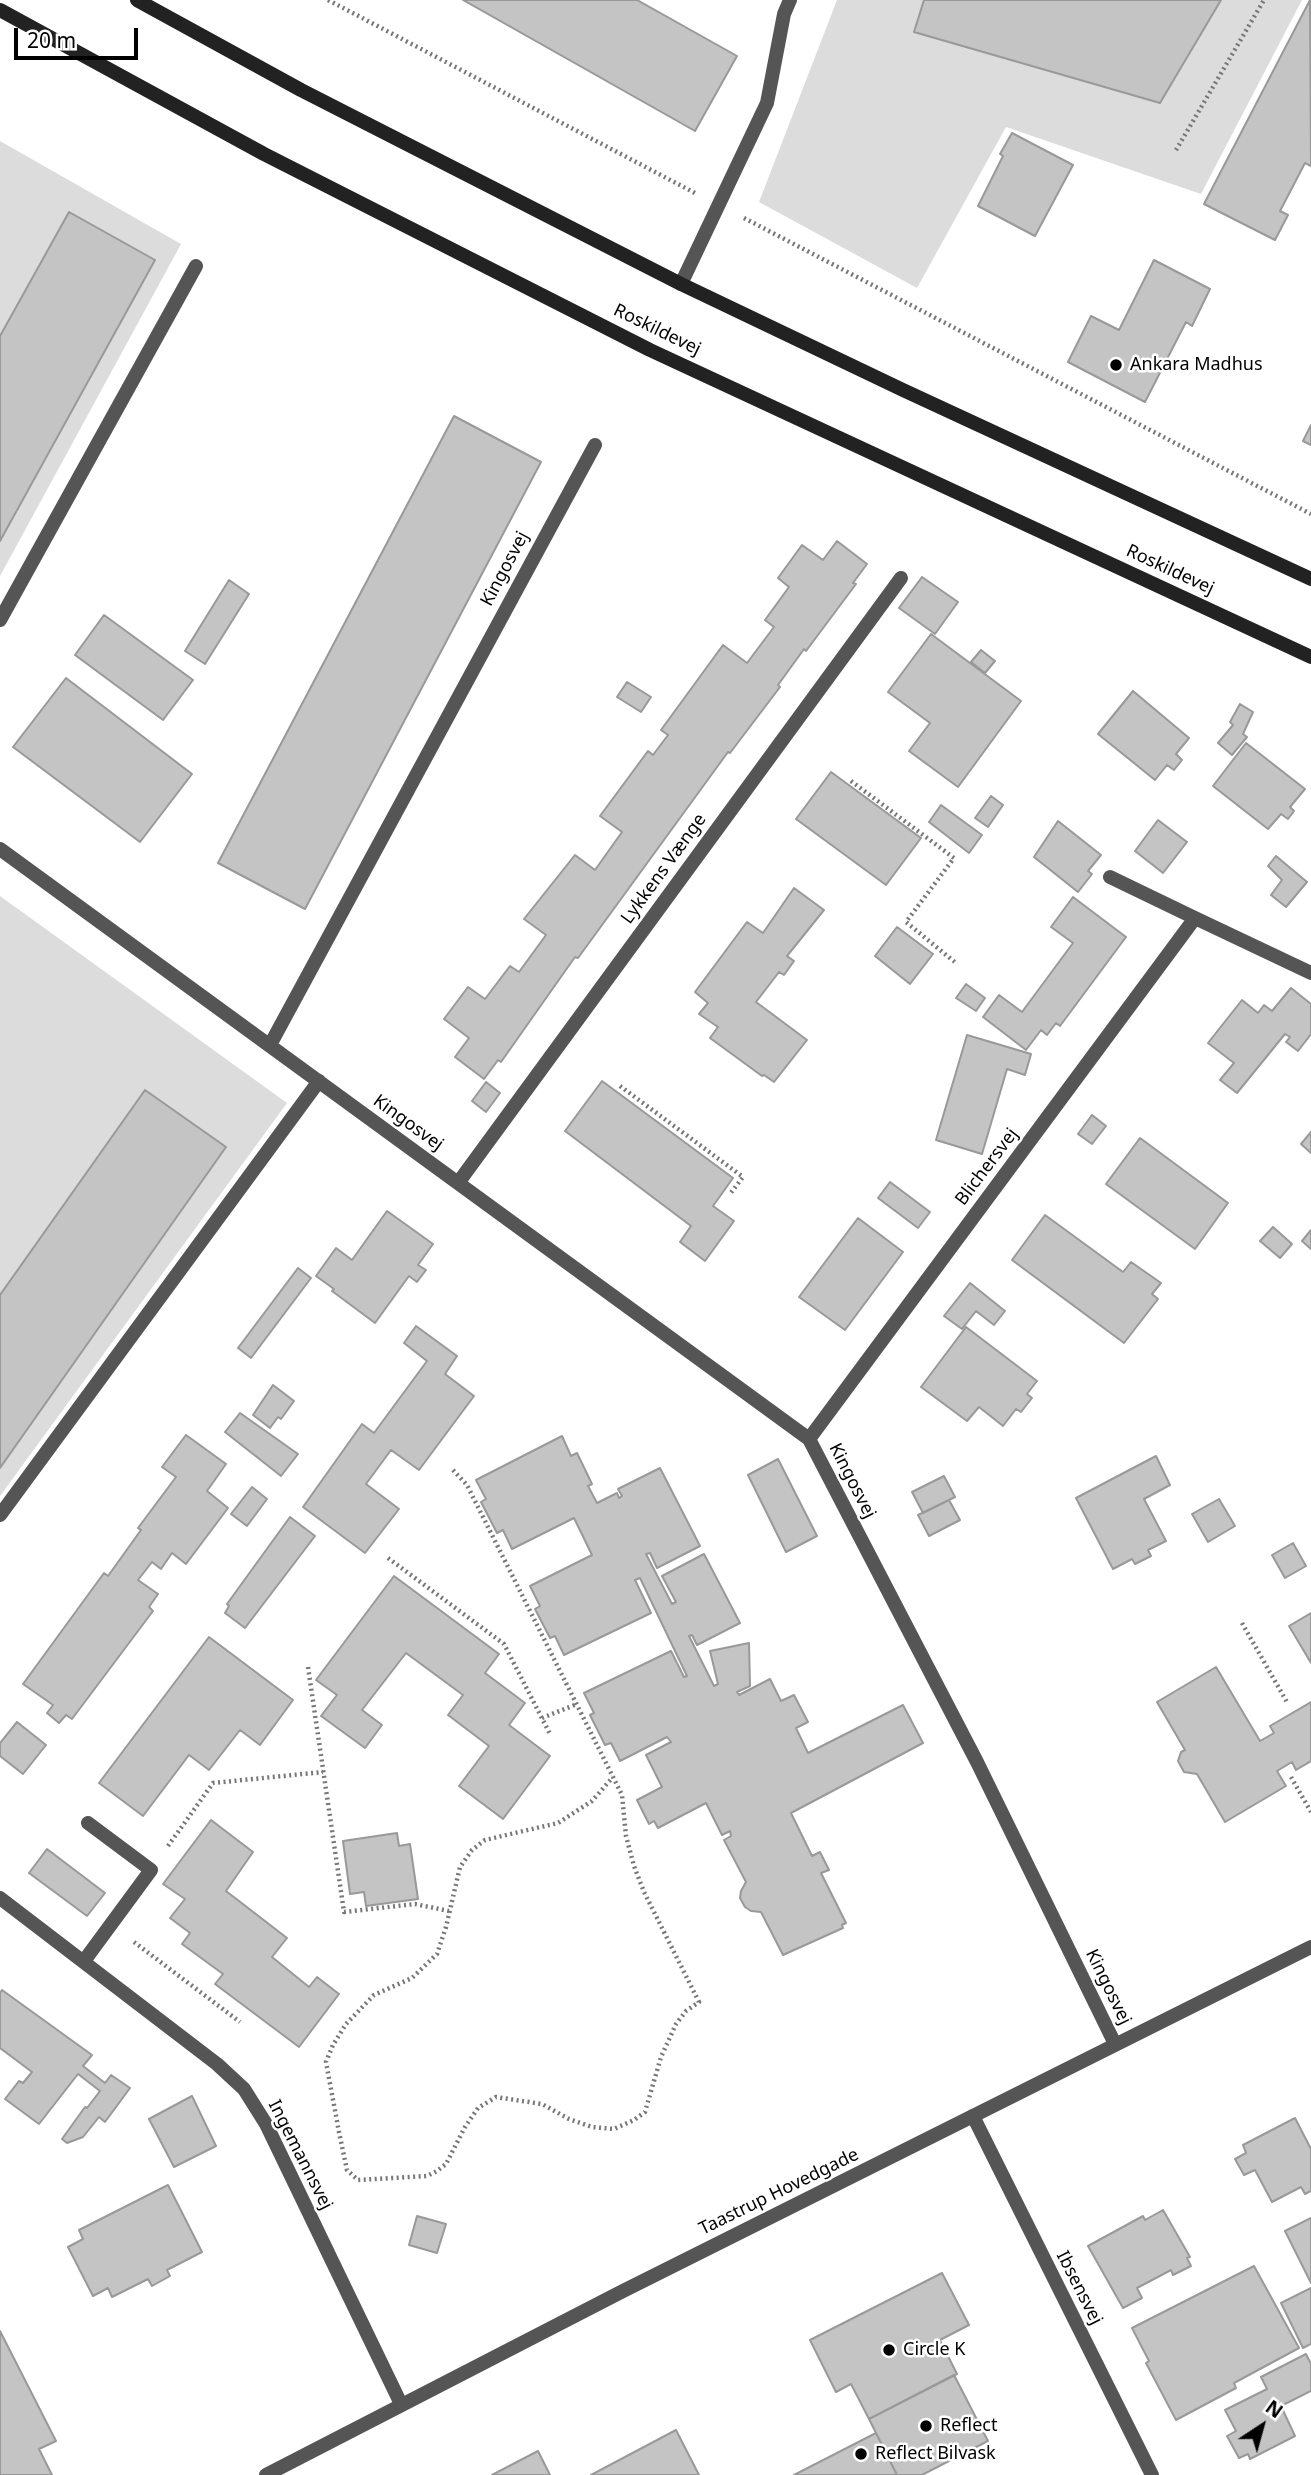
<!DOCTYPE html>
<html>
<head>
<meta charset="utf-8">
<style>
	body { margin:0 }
	#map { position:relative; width:1311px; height:2475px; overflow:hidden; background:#fff; font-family:"Noto Sans",sans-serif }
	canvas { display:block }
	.north { position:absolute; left:1227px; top:2391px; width:70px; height:70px; -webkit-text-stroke:5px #fff; paint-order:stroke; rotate:36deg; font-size:19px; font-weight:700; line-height:28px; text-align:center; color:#000 }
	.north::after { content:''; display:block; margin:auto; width:24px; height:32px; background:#000; clip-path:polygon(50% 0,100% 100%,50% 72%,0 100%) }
	.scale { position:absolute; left:14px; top:28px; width:124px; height:32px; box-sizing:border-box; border:4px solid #000; border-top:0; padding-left:9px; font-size:21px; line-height:24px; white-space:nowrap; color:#000; -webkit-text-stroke:5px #fff; paint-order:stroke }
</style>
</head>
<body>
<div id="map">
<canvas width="1311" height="2475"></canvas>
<div class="north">N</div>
<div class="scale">20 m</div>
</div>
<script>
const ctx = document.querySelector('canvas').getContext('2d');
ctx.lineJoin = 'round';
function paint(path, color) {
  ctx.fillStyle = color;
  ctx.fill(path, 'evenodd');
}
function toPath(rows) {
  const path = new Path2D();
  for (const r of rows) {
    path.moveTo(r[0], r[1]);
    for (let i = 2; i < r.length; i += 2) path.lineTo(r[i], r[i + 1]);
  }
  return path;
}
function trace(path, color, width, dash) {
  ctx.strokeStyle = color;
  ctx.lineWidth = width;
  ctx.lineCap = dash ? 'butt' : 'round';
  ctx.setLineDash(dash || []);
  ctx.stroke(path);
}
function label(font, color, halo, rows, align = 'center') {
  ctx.font = font + ' "Noto Sans",sans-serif';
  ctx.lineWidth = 5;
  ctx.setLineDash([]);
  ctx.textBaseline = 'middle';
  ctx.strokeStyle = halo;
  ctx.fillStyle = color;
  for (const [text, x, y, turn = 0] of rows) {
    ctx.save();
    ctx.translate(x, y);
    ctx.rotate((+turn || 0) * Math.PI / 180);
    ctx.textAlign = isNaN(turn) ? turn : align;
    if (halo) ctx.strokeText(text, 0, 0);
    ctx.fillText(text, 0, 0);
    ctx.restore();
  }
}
paint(toPath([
	[837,0,1302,0,1201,194,1006,127,917,288,759,202],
	[0,141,181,244,0,576],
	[0,896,287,1103,0,1496]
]), '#dcdcdc');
const building = toPath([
	[463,0,637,0,737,56,695,131,463,0],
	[924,0,1221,0,1160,103,914,32,924,0],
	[1310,0,1311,166,1305,163,1280,211,1288,215,1275,240,1204,204,1310,0],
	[1012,133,1073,165,1035,236,978,206,1003,156,1000,154,1012,133],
	[69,212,155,260,0,541,0,336,69,212],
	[1154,260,1210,289,1192,326,1186,322,1145,402,1068,362,1091,316,1119,330,1154,260],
	[454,416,541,462,305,909,218,863,454,416],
	[1311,425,1311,445,1303,441,1311,425],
	[837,541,867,564,853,583,856,584,806,651,804,649,778,685,780,687,730,753,728,752,578,958,575,957,501,1062,498,1060,484,1079,455,1057,469,1038,444,1019,468,987,485,999,510,966,519,972,546,935,524,919,575,855,595,870,622,832,600,816,648,751,653,755,668,735,661,730,723,645,747,663,774,627,765,620,789,587,778,578,802,545,823,560,837,541],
	[922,577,958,602,935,634,899,608,922,577],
	[229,580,249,594,205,664,185,651,229,580],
	[104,615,193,680,163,720,75,655,104,615],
	[931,634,1021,701,958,787,909,751,930,723,888,692,931,634],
	[981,650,995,661,985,673,971,662,981,650],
	[66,678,192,774,140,842,13,747,66,678],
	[627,682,651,697,641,712,617,697,627,682],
	[1133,691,1189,738,1176,754,1182,760,1174,770,1167,765,1155,780,1098,734,1133,691],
	[1240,704,1253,712,1243,734,1247,737,1232,755,1218,743,1233,725,1230,722,1240,704],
	[1246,743,1305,789,1290,807,1294,811,1288,819,1281,814,1268,829,1213,786,1246,743],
	[831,772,921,838,886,885,796,819,831,772],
	[991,796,1003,805,988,827,975,818,991,796],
	[941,805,982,835,969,853,929,822,941,805],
	[1158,820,1187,842,1163,873,1135,851,1158,820],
	[1058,821,1101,855,1088,871,1092,874,1078,892,1034,857,1058,821],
	[1276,856,1307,882,1286,907,1271,895,1282,880,1268,866,1276,856],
	[794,888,824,910,787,956,794,961,784,975,779,972,756,1002,807,1040,774,1082,764,1075,762,1076,710,1038,718,1027,699,1014,708,1003,695,992,747,922,763,933,794,888],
	[1073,897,1126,937,1060,1026,1056,1023,1047,1035,1041,1030,1026,1050,983,1017,999,995,1022,1012,1073,943,1051,927,1073,897],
	[897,927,933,954,910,984,875,956,897,927],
	[966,984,985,998,976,1011,956,998,966,984],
	[1291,988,1311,1004,1311,1034,1298,1051,1286,1042,1290,1037,1285,1034,1237,1093,1220,1080,1234,1063,1208,1043,1242,1000,1258,1013,1264,1005,1272,1011,1291,988],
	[967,1035,1031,1054,1025,1075,1007,1069,982,1154,936,1140,967,1035],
	[602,1081,733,1178,713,1206,734,1221,705,1261,680,1242,691,1226,565,1131,602,1081],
	[486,1082,500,1093,486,1112,472,1101,486,1082],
	[145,1090,226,1147,0,1468,0,1295,145,1090],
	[1092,1115,1106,1126,1092,1144,1078,1134,1092,1115],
	[1311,1132,1311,1153,1301,1144,1311,1132],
	[1140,1138,1228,1203,1195,1249,1106,1184,1140,1138],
	[890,1182,930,1212,918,1228,878,1198,890,1182],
	[387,1211,433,1244,418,1265,426,1270,417,1282,409,1276,375,1323,332,1291,334,1289,316,1276,336,1248,352,1260,387,1211],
	[1045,1215,1123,1272,1131,1262,1161,1283,1152,1294,1158,1299,1124,1343,1012,1260,1045,1215],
	[858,1218,903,1252,845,1330,799,1297,858,1218],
	[1273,1227,1292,1244,1280,1258,1260,1241,1273,1227],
	[1311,1230,1311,1249,1302,1241,1311,1230],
	[298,1268,311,1278,251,1358,238,1348,298,1268],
	[970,1283,1005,1311,994,1325,976,1311,962,1329,944,1316,970,1283],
	[416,1326,457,1356,445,1374,474,1396,419,1470,391,1450,366,1484,399,1509,365,1553,303,1507,362,1424,374,1433,427,1361,404,1343,416,1326],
	[966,1327,1037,1381,1027,1394,1032,1398,1021,1412,1016,1409,1003,1426,979,1407,967,1421,921,1387,966,1327],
	[273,1385,294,1401,281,1419,278,1417,270,1428,253,1415,273,1385],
	[240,1413,298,1454,281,1476,225,1432,240,1413],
	[186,1435,226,1464,207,1491,228,1508,186,1564,172,1553,161,1569,152,1562,138,1580,158,1594,149,1607,153,1611,72,1719,66,1715,59,1723,47,1713,53,1705,23,1684,104,1573,108,1576,141,1530,138,1528,176,1477,162,1467,186,1435],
	[562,1436,571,1456,577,1453,592,1484,588,1486,597,1503,617,1493,619,1498,622,1496,618,1489,660,1468,700,1546,657,1568,650,1553,646,1554,672,1604,676,1602,662,1576,704,1554,740,1623,697,1645,692,1635,689,1636,714,1686,718,1684,710,1651,749,1643,750,1686,737,1692,739,1695,770,1679,781,1701,794,1695,808,1722,796,1728,808,1753,903,1705,923,1743,791,1813,812,1856,820,1852,829,1870,821,1873,846,1923,842,1925,843,1928,783,1955,761,1912,751,1911,745,1907,740,1898,741,1891,746,1882,724,1840,731,1836,730,1831,722,1835,706,1803,658,1828,654,1821,649,1824,637,1800,662,1787,646,1755,671,1742,667,1737,620,1761,611,1743,605,1745,590,1715,594,1713,584,1693,671,1651,684,1677,687,1676,640,1578,635,1580,651,1613,564,1655,555,1636,550,1638,535,1609,540,1606,530,1586,592,1555,574,1518,512,1549,503,1530,497,1533,481,1502,486,1499,476,1480,562,1436],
	[1156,1456,1170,1485,1144,1499,1166,1541,1148,1550,1151,1556,1135,1564,1132,1559,1113,1569,1076,1498,1156,1456],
	[778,1459,817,1536,786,1552,748,1475,778,1459],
	[944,1476,955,1497,923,1513,912,1492,944,1476],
	[252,1487,267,1499,247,1526,231,1514,252,1487],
	[1219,1499,1235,1526,1208,1542,1192,1514,1219,1499],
	[949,1500,960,1520,929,1536,918,1515,949,1500],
	[290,1517,315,1536,245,1628,225,1613,229,1606,227,1604,290,1517],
	[1293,1543,1306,1566,1285,1578,1272,1555,1293,1543],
	[394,1576,499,1654,485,1673,525,1703,509,1725,550,1756,503,1819,459,1786,489,1746,448,1715,463,1695,406,1653,362,1710,382,1725,365,1748,321,1716,337,1695,316,1680,394,1576],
	[1311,1613,1311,1663,1289,1626,1311,1613],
	[209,1637,293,1700,260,1745,240,1730,209,1770,189,1755,143,1816,99,1783,209,1637],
	[1216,1667,1260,1741,1274,1733,1270,1726,1311,1702,1311,1761,1296,1770,1292,1762,1277,1771,1286,1786,1225,1822,1197,1774,1184,1772,1178,1761,1181,1752,1185,1750,1157,1702,1216,1667],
	[17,1722,46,1745,23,1774,0,1756,0,1743,17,1722],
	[211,1820,253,1852,226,1891,287,1938,272,1957,309,1987,317,1977,339,1994,299,2047,215,1984,223,1974,182,1944,190,1933,170,1918,185,1899,163,1884,211,1820],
	[397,1833,399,1846,410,1844,418,1899,366,1906,364,1892,350,1894,343,1841,397,1833],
	[47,1849,105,1893,87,1916,29,1873,47,1849],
	[2,1990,92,2055,83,2066,105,2083,111,2075,130,2088,105,2122,99,2117,83,2137,67,2143,62,2139,85,2107,87,2108,100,2091,78,2074,39,2124,5,2099,19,2081,23,2083,32,2072,0,2048,0,1993,2,1990],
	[192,2096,216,2146,174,2167,149,2119,192,2096],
	[1295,2118,1311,2149,1311,2191,1305,2194,1301,2187,1272,2202,1255,2170,1244,2175,1235,2159,1246,2153,1243,2145,1295,2118],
	[168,2185,202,2252,167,2270,170,2276,152,2286,148,2279,112,2297,108,2288,93,2296,68,2247,83,2239,79,2230,168,2185],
	[1163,2210,1190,2257,1187,2258,1191,2266,1173,2275,1171,2270,1137,2288,1142,2298,1123,2308,1088,2246,1143,2216,1145,2220,1163,2210],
	[417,2216,446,2224,437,2253,409,2245,417,2216],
	[1311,2218,1311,2283,1285,2231,1311,2218],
	[1254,2266,1299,2348,1234,2383,1236,2388,1176,2420,1146,2363,1149,2361,1132,2328,1254,2266],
	[942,2273,969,2325,940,2340,957,2374,869,2419,851,2384,836,2392,810,2340,942,2273],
	[1311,2288,1311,2344,1303,2348,1281,2303,1311,2288],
	[0,2331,56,2441,39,2449,52,2475,0,2475,0,2331],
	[1306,2354,1311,2364,1311,2391,1281,2406,1295,2436,1250,2459,1248,2454,1239,2458,1227,2436,1236,2431,1225,2410,1267,2389,1261,2377,1306,2354],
	[954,2375,988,2441,922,2475,897,2475,869,2419,954,2375],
	[676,2430,699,2475,591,2475,676,2430],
	[876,2433,897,2475,794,2475,876,2433],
	[538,2451,550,2475,492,2475,538,2451]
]);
paint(building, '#c4c4c4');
trace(building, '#999', 2);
trace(toPath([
	[328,0,695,193],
	[1176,150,1264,0],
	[744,218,1311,514],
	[851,781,954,858,906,922,956,963],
	[620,1086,743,1177,730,1194],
	[453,1470,467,1485,622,1795,626,1836,634,1866,644,1892,699,2002,686,2011,676,2024,661,2057,645,2112,634,2120,614,2129,592,2127,569,2119,542,2104,496,2097,478,2108,465,2127,446,2164,437,2171,427,2176,358,2180,347,2170,339,2132,326,2062,333,2045,346,2024,374,1995,412,1978,437,1954,446,1927,460,1867,472,1850,485,1840,558,1823,592,1801,613,1777],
	[388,1558,504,1644,550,1734],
	[1242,1623,1288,1704],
	[308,1667,344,1912,415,1904,449,1911],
	[542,1718,577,1704],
	[1291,1777,1311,1812],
	[168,1846,213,1783,323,1772],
	[134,1942,240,2022]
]), '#777', 4.5, [2, 3.5]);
trace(toPath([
	[681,284,767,103,784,14,790,0]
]), '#555', 14);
trace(toPath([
	[0,620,196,266],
	[0,849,809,1439,977,1762,1115,2044],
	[1110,877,1195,918],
	[270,1045,595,445],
	[458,1183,901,578],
	[809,1439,1195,918,1311,973],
	[0,1515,319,1081],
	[0,1898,217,2064,244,2089,266,2124,401,2404],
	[84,1961,151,1870,88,1823],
	[973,2116,1152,2475]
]), '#555', 14);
trace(toPath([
	[266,2475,623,2291,1311,1947]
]), '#555', 14);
trace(toPath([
	[137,0,301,90,681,284,903,390,1311,579],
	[0,10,264,154,650,350,1311,657]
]), '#222', 14);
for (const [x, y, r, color] of [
	[1116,365,7,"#000"],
	[889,2350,7,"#000"],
	[926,2426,7,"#000"],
	[861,2454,7,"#000"]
]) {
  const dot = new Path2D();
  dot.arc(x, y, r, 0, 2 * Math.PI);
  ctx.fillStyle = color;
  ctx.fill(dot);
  trace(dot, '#fff', 2.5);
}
label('18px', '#000', '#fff', [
	["Roskildevej",657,330,26],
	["Kingosvej",505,569,-62],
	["Roskildevej",1170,570,25],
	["Lykkens Vænge",664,869,-54],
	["Kingosvej",408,1123,36],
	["Blichersvej",987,1167,-53],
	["Kingosvej",852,1481,63],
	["Kingosvej",1108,1987,64],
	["Ingemannsvej",300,2155,63],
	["Taastrup Hovedgade",779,2192,-26],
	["Ibsensvej",1079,2288,63]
]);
label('18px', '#000', '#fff', [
	["Ankara Madhus",1130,365],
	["Circle K",903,2350],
	["Reflect",940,2426],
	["Reflect Bilvask",875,2454]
], 'left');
</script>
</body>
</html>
